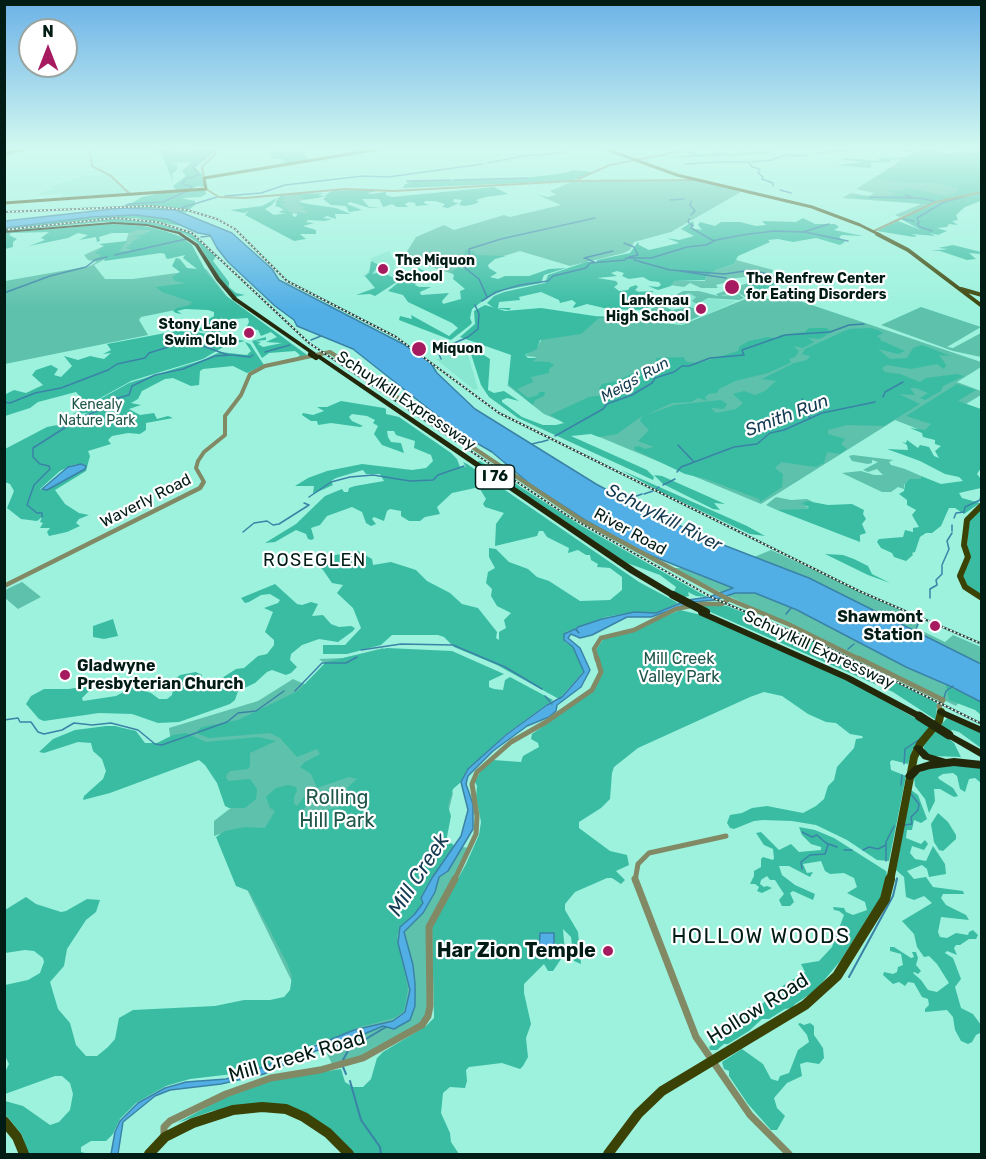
<!DOCTYPE html>
<html>
<head>
<meta charset="utf-8">
<style>
	body { margin:0 }
	#map { position:relative; width:986px; height:1159px; overflow:hidden; background:#9cf2dd; font-family:Rubik,sans-serif }
	canvas { display:block }
	.frame { position:absolute; inset:0; border:6px solid #011b15; pointer-events:none }
	.north { position:absolute; left:18px; top:18px; width:60px; height:60px; box-sizing:border-box; background:#fff; border:2px solid #99a4a1; border-radius:50%; rotate:0deg; font-size:16px; font-weight:700; line-height:24px; text-align:center; color:#011b15 }
	.north::after { content:''; display:block; margin:auto; width:21px; height:27px; background:#a61b60; clip-path:polygon(50% 0,100% 100%,50% 72%,0 100%) }
</style>
</head>
<body>
<div id="map">
<canvas width="986" height="1159"></canvas>
<div class="frame"></div>
<div class="north">N</div>
</div>
<script>
const ctx = document.querySelector('canvas').getContext('2d');
ctx.lineJoin = 'round';
function paint(path, color) {
  ctx.fillStyle = color;
  ctx.fill(path, 'evenodd');
}
function toPath(rows) {
  const path = new Path2D();
  for (const r of rows) {
    path.moveTo(r[0], r[1]);
    for (let i = 2; i < r.length; i += 2) path.lineTo(r[i], r[i + 1]);
  }
  return path;
}
function trace(path, color, width, dash) {
  ctx.strokeStyle = color;
  ctx.lineWidth = width;
  ctx.lineCap = dash ? 'butt' : 'round';
  ctx.setLineDash(dash || []);
  ctx.stroke(path);
}
function label(font, color, halo, rows, align = 'center') {
  ctx.font = font + ' Rubik,sans-serif';
  ctx.lineWidth = 4.5;
  ctx.setLineDash([]);
  ctx.textBaseline = 'middle';
  ctx.strokeStyle = halo;
  ctx.fillStyle = color;
  for (const [text, x, y, turn = 0] of rows) {
    ctx.save();
    ctx.translate(x, y);
    ctx.rotate((+turn || 0) * Math.PI / 180);
    ctx.textAlign = isNaN(turn) ? turn : align;
    if (halo) ctx.strokeText(text, 0, 0);
    ctx.fillText(text, 0, 0);
    ctx.restore();
  }
}
paint(toPath([
	[108,175,131,195,61,199,63,194,36,195,52,189,48,187,85,176],
	[389,251,396,264,394,266,395,271,405,276,387,288,363,276,373,267,371,258],
	[688,292,706,298,737,301,703,316,665,303],
	[451,342,468,355,478,389,474,390,436,359,441,358,438,352]
]), '#87e7d1');
paint(toPath([
	[916,151,981,159,981,191,938,201,900,217,895,215,921,204,842,198,851,193,869,196,874,193,856,189],
	[695,180,741,192,671,232,634,242,630,250,624,253,570,266,520,251,491,260,483,257,466,265,478,282,403,258,416,237,444,225,454,230,504,215,510,217,561,205,536,194,548,197,556,195,550,191,574,181],
	[310,193,322,197,299,201,313,208,306,215,278,212,283,210,275,202,281,195],
	[144,226,177,235,188,241,113,255,94,265,105,279,133,279,206,269,229,299,141,317,139,320,148,335,5,364,5,281,90,266,97,262,88,260,84,255,106,245,126,241,129,232],
	[736,260,773,270,772,273,730,279,731,281,716,285,718,288,701,288,690,283,684,287,670,285,674,281,705,281,706,277,716,270,734,264],
	[745,284,759,291,745,297,737,292,720,296,739,294,744,298,739,300,708,298,697,304,692,301,696,297,689,293,678,297,671,301,673,302,664,302,665,307,672,310,686,308,677,303,699,310,705,314,681,324,646,312,683,291,699,291,718,296,716,294],
	[779,294,981,362,981,367,957,382,981,391,981,395,966,404,981,410,981,454,895,420,761,504,544,414,507,385,547,363,533,361,536,357,525,356,538,346,542,338,577,334,599,316,682,325,755,295,772,300],
	[921,307,981,327,947,347,953,348,981,333,981,357,953,351,881,325],
	[853,455,893,460,889,462,891,465,905,469,921,476,922,479,909,479,904,485,904,489,898,487,891,492,882,492,842,473,861,471,874,475,883,475,877,469,868,472,863,470,878,462,872,460,872,463,868,464,852,461,849,456],
	[776,497,791,500,807,499,813,502,802,504,809,508,803,510,777,510,766,505],
	[771,550,922,620,916,628,945,642,953,635,981,647,981,664,809,578,754,557],
	[671,568,681,568,733,588,766,596,840,631,906,667,965,694,956,706],
	[22,582,41,597,18,609,5,598,5,590],
	[383,648,458,744,427,760,453,793,447,818,434,842,469,848,463,863,428,922,428,1014,422,1024,367,1055,332,1064,220,834,214,836,214,821,232,807,201,755,174,766,169,728,258,701,293,679,309,686,327,665,319,659,343,658]
]), '#5dc1ab');
paint(toPath([
	[159,147,208,147,213,153,195,167,202,174,205,187,197,186,192,189,205,189,206,194,201,197,181,198,195,201,195,205,185,213,170,209,123,208,142,197,176,190,173,186,186,176,182,171,192,162,170,163,177,165,177,170,172,174,173,182],
	[296,147,306,147,299,150,310,160,281,164,285,162,282,159,275,159,270,156,272,152],
	[756,147,806,147,801,148,803,150,782,150,767,152,769,154,767,154,666,158,691,155,686,152,673,153,684,150,701,150,693,153,701,155,714,153,713,151,715,150,730,154,742,152,734,151,735,150,752,152,760,149],
	[939,147,949,148,941,152,950,155,948,153,981,148,981,157,968,156,981,158,981,191,930,204,856,198,853,196,881,197,898,194,885,190,899,191,908,188,947,196,958,191,957,188,938,183,906,183,876,178,890,168,905,168,895,166,901,159,889,160,892,162,870,163,872,166,869,168,838,165,862,162,840,159,845,158,880,161,878,158,908,157,916,152,922,157,920,153,938,155,938,152,933,154,921,151],
	[573,170,593,172,572,181,403,188,405,184,410,183,406,182,407,181,524,178,565,173],
	[494,187,508,194,486,197,476,200,479,202,475,204,465,206,459,205,462,200,454,199,453,202,459,203,448,208,442,207,445,204,435,201,425,201,424,203,429,205,416,206,415,203,409,202,405,204,408,207,397,207,392,204,383,207,379,199,362,199,369,207,380,207,370,208,350,202,347,204,362,210,349,212,346,206,331,205,323,199,327,196,309,199,303,199,299,194,290,195,325,193,318,195,324,196,332,191,356,190,376,191,368,193,370,194,386,192,386,195,392,197],
	[981,192,981,201,965,207,956,215,958,220,952,221,958,225,949,224,947,227,937,228,947,231,938,235,930,233,935,236,911,234,917,236,914,237,877,231,898,221,921,230,901,219,939,202],
	[281,195,284,197,281,201,287,203,280,203,289,211,288,212,295,213,292,213,293,216,296,217,298,212,306,214,308,211,302,210,306,207,299,205,301,203,336,208,351,214,335,214,336,219,327,216,323,218,332,219,325,221,308,220,306,222,314,223,303,226,316,230,316,234,300,234,306,239,294,241,245,215,248,211,244,213,230,210,262,206,277,198,272,205,265,209,274,215,287,213,279,213,285,211,285,209,275,206],
	[135,215,166,219,187,227,136,218,103,218,152,222,192,233,216,256,213,261,229,282,229,287,236,293,245,295,235,297,222,282,198,243,185,234,169,229,139,224,103,222,5,231,15,227,85,218],
	[803,218,815,224,835,224,839,227,834,230,863,236,842,235,839,237,845,242,840,245,816,238,793,242,778,239,768,240,770,242,738,256,734,264,716,270,706,277,705,280,674,281,671,286,658,290,648,286,658,287,661,285,659,282,650,281,643,277,629,279,622,276,624,273,617,271,611,273,617,276,597,278,616,281,618,284,614,287,619,291,628,290,630,287,636,285,638,287,635,290,640,292,633,292,654,291,642,298,656,303,645,310,608,309,587,304,574,308,573,307,576,303,572,300,560,303,559,300,541,292,519,297,520,300,499,302,498,308,511,308,509,310,494,308,487,303,494,296,504,292,545,283,548,275,586,262,597,262,597,260,630,253,638,242,639,245,649,250,679,243,667,238,679,240,694,236,681,229,693,221,694,225,691,228,702,230,698,225,700,222,715,226,721,222,740,222,756,226,766,225,762,221,796,222],
	[111,224,144,226,165,231,181,237,192,245,207,273,225,295,307,355,297,358,300,355,295,351,269,353,262,358,252,341,266,337,266,340,255,341,261,342,258,344,263,347,282,343,266,342,277,337,271,332,261,336,258,330,246,328,249,322,248,318,233,319,224,330,216,334,196,330,206,325,202,323,214,316,214,312,208,310,185,309,177,311,182,314,176,313,173,311,177,308,190,305,192,302,162,292,156,287,186,283,175,281,172,277,180,272,172,266,176,258,180,259,187,268,197,269,183,258,185,255,168,259,166,258,165,254,161,253,104,261,106,257,91,260,102,256,95,253,104,246,99,244,127,241,119,251,129,251,131,249,125,248,131,246,126,245,132,244,131,242,141,237,131,236,142,235,152,230,136,230,130,233,112,233,99,237,100,241,97,242,96,237,79,240,88,235,78,233,68,238,29,246,45,240,41,238,49,232,11,233,9,235,17,239,13,242,13,247,5,249,4,233],
	[953,245,981,252,981,254,969,253,976,259,967,260,940,251,931,251,948,249,938,248],
	[465,250,472,251,477,255,506,256,495,259,488,265,489,268,497,273,490,277,498,279,505,276,529,276,549,269,566,268,544,275,541,283,505,290,488,297,472,309,470,318,472,323,469,326,451,340,399,320,400,316,412,319,411,315,449,336,458,328,452,323,408,302,403,295,388,291,405,277,421,275,418,268,427,272,429,280,434,282,423,281,416,283,415,285,419,287,431,287,420,292,421,295,449,293,442,301,443,304,461,299,460,291,465,289,453,279,454,275,451,272,461,266,462,269,468,269,465,261],
	[371,261,379,265,372,274,382,272,394,278,397,276,393,272,403,278,375,296,370,294,356,295,375,288,365,276,369,273],
	[778,274,779,279,777,284,767,289,747,297,744,297,758,291,745,284],
	[485,305,505,311,541,308,608,318,599,318,581,334,540,340,537,349,525,355,528,358,537,358,533,361,549,362,554,365,549,369,549,373,531,377,533,382,517,389,528,398,538,395,539,392,545,392,544,396,535,400,533,405,508,384,511,355,460,337,475,324,474,311],
	[809,328,826,328,832,332,820,339,808,338,814,342,803,348,793,346,799,351,795,357,789,359,791,362,788,364,768,373,735,381,719,389,717,393,708,394,705,398,708,401,698,398,691,402,672,403,644,416,674,405,721,400,727,404,724,409,711,408,716,413,736,409,743,403,733,394,744,391,755,395,765,391,776,381,762,379,794,363,807,360,810,356,802,354,805,349,849,329,870,328,878,330,883,333,877,336,881,339,880,340,905,351,898,354,878,349,890,359,907,358,913,348,922,345,951,356,939,355,946,365,944,369,937,364,911,369,887,365,882,368,885,372,900,374,920,382,926,378,957,374,964,376,943,386,941,391,925,400,920,398,928,393,916,388,910,388,915,395,899,394,920,404,884,426,847,425,828,430,828,434,845,439,841,444,847,449,840,454,827,452,824,463,815,467,781,462,775,468,783,474,782,487,760,502,759,499,706,479,685,474,635,450,634,447,639,446,645,449,654,447,638,441,649,430,640,421,642,416,617,434,599,437,591,434,571,436,647,470,654,477,653,480,518,418,489,397,481,385,471,354,457,343,465,343,490,359,488,390,494,393,504,391,519,401,507,398,502,400,502,402,522,417,543,425,556,425,564,423,550,415,589,397,606,395,607,392,599,389,602,384,617,381,643,368,656,367,656,358,683,357,687,362,699,363,738,351,740,346,749,341,768,337,777,339,780,335,805,332],
	[176,331,196,332,245,341,225,346,203,359,131,381,86,406,73,404,81,398,76,392,38,402,30,408,5,416,6,394,14,390,26,393,43,385,32,375,36,370,51,365,58,369,54,375,61,377,72,366,64,356,78,360,90,356,104,359,111,353,103,354,111,350,107,344],
	[245,342,250,344,264,365,247,373,233,366,203,369,200,371,199,385,191,386,173,378,165,379,142,391,138,399,131,403,141,405,129,409,140,415,154,413,157,419,168,416,173,418,146,423,146,430,140,434,128,433,112,436,108,440,111,444,88,451,90,456,86,471,55,490,65,504,79,513,89,515,79,519,76,523,80,526,67,532,49,536,47,532,50,528,40,528,43,523,40,522,42,517,37,521,21,519,7,508,14,491,10,484,5,482,5,449,47,427,68,423,88,413,73,414,129,383,203,360,220,352,247,355,251,351],
	[84,464,86,466,44,490,40,489,60,471,72,465],
	[957,384,976,390,958,401,981,409,981,468,977,474,981,479,981,488,959,493,962,498,980,503,964,514,955,508,949,508,941,526,932,533,926,533,920,537,915,552,912,553,913,555,906,561,894,557,892,553,881,548,877,542,879,539,903,537,905,530,913,532,913,528,919,527,912,515,916,510,907,505,907,500,899,494,904,491,905,484,909,479,921,479,921,476,941,484,963,481,959,477,945,474,920,461,887,449,908,450,907,445,902,442,906,443,907,440,918,448,920,445,929,447,934,456,939,458,935,451,941,446,935,444,935,440,923,437,922,433,910,428,925,430,931,424,906,416],
	[341,401,384,408,386,409,386,414,399,417,451,453,457,459,460,467,466,467,463,462,467,464,639,582,678,603,656,613,634,612,606,617,566,632,565,642,573,647,584,671,559,699,497,665,454,647,444,637,438,635,392,635,381,645,347,654,323,654,323,645,345,645,361,628,353,608,337,593,343,585,332,583,323,570,312,560,313,559,358,551,372,559,373,565,391,562,416,570,427,581,450,593,462,604,478,608,497,632,496,638,499,640,499,632,506,628,504,620,511,613,497,606,491,596,492,589,486,583,488,572,495,568,489,557,489,548,496,549,509,562,528,569,537,577,549,581,580,601,610,600,622,590,622,577,610,568,597,567,598,564,591,560,590,555,586,555,578,550,568,553,569,548,547,537,543,531,539,531,537,536,495,546,496,524,504,513,485,507,483,504,486,499,480,489,475,488,452,493,437,507,440,514,425,517,420,521,409,521,401,516,401,511,390,509,387,511,384,521,374,517,372,519,376,524,371,526,366,523,362,512,352,507,327,516,320,525,311,528,314,538,312,540,308,539,306,534,296,530,275,542,265,543,296,524,325,496,342,489,344,492,348,492,349,488,355,486,384,481,380,474,366,474,363,470,336,478,331,481,333,485,313,494,314,486,295,486,308,478,327,471,362,464,412,470,426,468,433,461,431,455,414,448,415,441,396,435,394,431,387,431,388,437,391,442,401,443,404,453,382,445,374,434,378,426,373,423,375,420,367,416,352,414,349,417,352,421,363,426,360,427,331,423,318,425,317,421,311,421,302,415,303,413,313,415,324,411,317,407,327,407],
	[480,461,580,525,707,597,696,596,688,592,689,596,684,597,674,592,676,587,660,575,627,563,477,462],
	[621,470,747,526,765,536,750,534,661,492],
	[654,475,662,476,725,504,714,503,720,510,713,509,663,484],
	[807,501,828,505,852,504,864,510,863,514,866,519,862,524,866,533,860,535,860,542,777,510,807,509,809,507,801,504],
	[981,508,980,588,981,596,966,585,962,577,971,558,967,547,969,521],
	[825,554,843,555,854,559,868,566,872,574,890,583,868,575],
	[275,584,297,604,302,605,311,602,318,604,312,616,323,615,331,624,339,627,351,626,355,628,353,631,338,642,319,639,302,645,291,654,290,660,297,667,291,673,286,675,272,670,267,672,255,683,238,691,235,700,230,704,179,722,158,723,132,714,99,713,44,721,39,719,26,704,31,696,44,689,69,689,86,686,91,686,91,689,82,698,83,701,116,696,133,687,151,693,159,699,167,699,172,695,175,679,180,675,196,672,202,675,202,681,210,681,222,678,236,669,244,668,258,656,267,654,274,645,274,640,265,632,273,612,264,608,278,603,280,600,270,594,261,595,249,602,245,603,241,598],
	[701,605,727,606,815,642,935,702,937,704,936,720,893,692,708,611],
	[680,610,701,615,851,682,931,727,913,749,908,764,892,760,890,762,891,770,906,776,889,861,877,860,847,840,816,825,792,821,763,820,754,821,734,829,730,828,727,823,730,815,742,813,752,808,767,806,803,813,816,806,824,799,828,786,834,780,837,767,854,748,856,739,863,738,862,736,850,734,836,723,826,722,808,714,782,696,764,692,750,697,638,748,614,767,612,773,610,799,601,808,579,822,579,828,610,851,627,855,629,865,616,871,625,880,621,884,612,878,607,878,575,892,565,904,565,910,578,932,581,964,574,961,571,937,563,929,565,953,553,971,548,971,544,964,524,984,524,993,531,1024,526,1038,528,1057,523,1066,520,1069,502,1063,469,1067,466,1070,467,1081,465,1088,450,1087,443,1093,441,1113,450,1133,451,1142,459,1154,353,1154,289,1106,270,1103,212,1111,177,1123,224,1098,276,1079,341,1069,345,1082,353,1087,363,1087,371,1079,377,1058,383,1052,426,1026,434,1018,432,926,466,864,479,835,481,822,476,797,477,786,475,782,480,772,493,760,521,762,523,756,539,747,538,743,531,739,532,734,592,692,603,673,596,650,604,638,629,632],
	[113,619,118,636,104,639,93,637,93,626],
	[387,648,452,651,504,674,489,681,489,687,494,689,503,690,505,680,510,677,553,700,506,734,468,769,461,782,453,789,448,806,451,816,446,842,453,844,454,847,432,878,421,898,423,903,414,915,400,927,397,936,408,989,404,1011,394,1018,356,1028,344,1035,298,1050,272,1064,250,1072,190,1079,166,1086,136,1103,120,1119,113,1134,106,1141,91,1141,81,1147,81,1152,89,1154,28,1154,22,1135,5,1114,5,1101,23,1106,50,1125,59,1122,70,1110,73,1094,70,1083,62,1076,55,1076,5,1094,5,1072,9,1064,5,1056,5,985,28,980,40,973,44,962,43,958,34,951,25,950,5,953,5,910,26,897,36,904,61,912,66,911,87,899,100,900,96,912,86,920,67,949,64,966,50,982,58,1009,70,1023,76,1045,86,1056,97,1056,108,1047,115,1039,119,1018,133,1010,215,1006,244,1000,270,1000,284,997,290,990,292,976,287,963,249,891,236,886,216,837,225,831,245,827,265,828,275,811,270,808,266,797,276,788,288,785,296,787,297,790,294,797,294,804,297,806,304,797,308,796,310,801,303,810,317,817,322,816,327,810,349,805,350,795,347,788,357,779,349,777,317,788,311,774,300,767,305,762,320,754,317,749,297,757,280,738,270,733,209,738,198,734,198,730,202,727,238,720,298,691,326,662],
	[946,685,981,702,981,715,975,710,949,700],
	[947,718,981,733,981,748,959,732,952,730,945,735,954,743,961,757,933,756,926,753,923,746],
	[106,726,115,726,136,731,145,743,157,743,173,735,186,733,206,742,258,737,276,741,250,753,250,766,248,769,230,771,227,774,226,778,229,781,250,779,257,789,256,799,245,808,229,808,225,806,217,783,205,765,199,760,110,793,83,800,84,796,103,779,106,771,102,759,93,751,91,743,78,742,44,753,39,752,53,739,75,730],
	[965,765,981,768,981,783,975,778,969,779,965,792,960,789,957,776,953,773,943,774,938,777,939,779,953,788,958,796,954,797,940,789,934,789,935,801,929,813,925,799,915,786,914,777,925,769,935,767],
	[911,790,918,795,927,819,921,823,914,820,912,830,907,830,906,838,921,844,925,840,928,844,924,850,912,846,910,853,915,859,926,861,933,846,945,864,946,874,929,877,927,869,922,865,907,871,914,879,926,877,933,887,963,891,964,894,943,894,941,898,946,905,966,915,969,920,941,917,938,932,940,937,947,938,956,933,968,935,969,932,973,930,978,935,976,939,969,939,960,945,956,945,954,948,957,955,947,951,945,953,953,958,961,979,955,987,961,1008,973,1014,981,1025,980,1033,976,1035,972,1042,968,1044,961,1041,955,1030,953,1017,947,1010,925,1012,925,1009,929,1005,928,999,922,997,914,983,908,982,905,986,899,982,893,984,883,975,884,972,893,974,897,972,898,967,903,965,901,954,890,951,890,947,894,947,911,958,914,957,912,952,916,952,918,958,916,965,921,971,918,974,914,972,913,973,921,980,928,990,937,992,949,983,937,964,929,956,924,957,917,947,914,934,902,921,932,903,924,896,914,900,906,897,904,877,896,870],
	[938,813,948,822,956,835,956,839,943,851,939,850,934,842,931,824],
	[799,827,815,830,834,838,886,871,887,875,882,895,841,960,816,990,795,1004,792,1008,785,1009,769,1019,762,1019,749,1031,728,1044,724,1044,717,1050,710,1050,709,1047,723,1037,720,1030,728,1027,730,1013,742,1015,749,1007,761,1005,784,985,805,972,801,964,819,961,832,947,844,915,839,911,834,910,833,907,844,908,846,912,853,915,867,910,865,902,847,893,857,887,854,878,844,873,830,874,825,871,821,861,803,864,807,873,813,872,810,877,789,866,779,866,782,875,795,885,815,894,813,900,793,891,790,893,794,902,790,906,782,906,779,900,784,894,775,880,770,880,767,876,761,880,760,884,764,887,767,886,772,888,762,893,757,891,759,887,755,884,750,884,754,876,754,871,761,867,761,859,763,857,773,860,774,858,773,849,764,845,756,833,761,832,779,850,791,844,799,852,821,850,821,847,811,844,802,835],
	[800,1023,804,1025,810,1023,814,1026,814,1035,823,1048,824,1058,819,1064,807,1062,800,1064,802,1076,787,1083,774,1098,777,1108,785,1116,777,1130,771,1130,748,1104,729,1076,729,1071,724,1069,722,1062,742,1049,763,1064,771,1079,778,1081,780,1076,789,1073,798,1050,809,1042,807,1035,798,1024]
]), '#3abca3');
const water = toPath([
	[121,208,175,210,232,233,272,269,279,280,403,344,430,362,437,373,475,409,596,484,646,511,726,546,809,578,981,664,981,702,952,687,906,667,797,610,755,593,735,593,715,600,694,602,651,617,627,617,592,635,580,638,571,634,568,638,580,648,590,670,581,687,557,705,556,711,549,717,527,726,493,751,468,776,466,784,473,804,473,829,448,871,439,877,435,892,423,913,404,932,413,965,415,984,415,1006,410,1020,394,1029,383,1026,338,1045,312,1052,264,1074,221,1084,170,1090,155,1096,123,1122,118,1154,111,1154,115,1132,120,1121,138,1103,165,1088,186,1082,226,1079,251,1072,354,1030,393,1021,405,1012,410,990,398,943,400,927,414,915,423,903,421,898,432,878,461,836,468,810,461,782,468,769,507,734,547,705,562,697,584,672,573,647,564,640,564,634,575,629,579,633,576,629,578,627,602,619,634,612,656,613,688,600,709,597,733,588,642,552,585,520,531,485,492,452,458,432,353,349,297,326,294,320,275,306,228,262,217,248,210,235,198,233,167,219,136,215,92,217,5,228,5,221,121,208],
	[81,464,86,466,85,469,47,490,42,489,68,467,81,464],
	[540,933,554,933,554,957,539,957,540,933]
]);
paint(water, '#52afe5');
trace(water, '#3a83a7', 1.5);
trace(toPath([
	[821,147,838,150],
	[214,150,223,147],
	[862,150,890,150],
	[892,150,912,151],
	[920,151,943,153],
	[156,152,183,148,209,152],
	[832,152,860,150],
	[817,153,830,152],
	[800,156,808,155],
	[773,159,786,155,798,156],
	[198,162,210,155,205,154,208,152],
	[722,162,749,162,752,167,760,169,758,173,763,177,762,179,773,183,773,186],
	[752,162,772,160],
	[488,163,523,156,567,152],
	[702,163,720,162],
	[685,164,700,163],
	[454,180,528,178],
	[407,181,450,180],
	[191,189,191,186,182,184,186,179,199,175,193,167,197,164],
	[780,190,791,193],
	[905,195,915,198],
	[225,196,261,193,285,185,363,176,388,177,483,164],
	[870,197,919,198,934,201],
	[670,200,684,199],
	[691,201,690,205,695,211,691,215],
	[123,207,129,204,163,202,187,191],
	[181,208,217,197],
	[689,219,688,222,693,226,691,228,714,241],
	[903,219,914,221],
	[932,231,920,227,917,224,919,223,917,218,944,202,964,197],
	[805,232,848,241],
	[201,237,210,236],
	[624,243,634,247,638,255,629,257],
	[115,255,186,239],
	[584,258,613,251],
	[585,258,594,262],
	[634,260,670,270,725,274,751,270,768,274],
	[680,271,726,278],
	[4,293,50,276,86,267,95,260,107,257],
	[487,297,479,279,465,268,469,262,469,249,501,239,595,218],
	[482,301,496,292,520,285,548,281,553,276,586,268,590,263,625,260,626,258,651,258,687,247,706,245,716,240,742,235,774,231,803,232,829,224],
	[311,340,321,336],
	[443,348,468,337,478,329,479,314,475,305],
	[441,350,439,354,441,359],
	[265,352,290,345],
	[232,355,250,357,253,355],
	[883,397,885,392,903,382],
	[802,399,811,413,808,414,810,419],
	[4,402,10,403,35,393,61,388,108,370,117,364,145,358,149,353,184,342,190,342,191,346,200,345,228,355],
	[555,436,603,409,607,404,632,395,652,383,655,378,674,372,682,366,689,366,710,358,744,355,742,350,785,335,830,332,849,325,864,324],
	[541,442,548,440],
	[532,444,540,442],
	[678,445,694,462],
	[677,472,681,467,734,447,757,444,770,433,784,430,822,413,875,402],
	[663,485,675,479],
	[655,490,659,487],
	[644,494,653,491],
	[309,497,331,482,350,477,373,475,410,481,433,480,438,475,464,466],
	[626,500,642,494],
	[42,517,42,513,37,513,27,505,34,485,50,469,49,466,40,464,33,457,33,448,77,420,110,405,114,399,129,395,132,386,155,375,183,369,215,356,231,355],
	[954,518,956,513,964,512,965,507,980,500,981,495],
	[952,525,952,531],
	[243,532,254,523,267,521,273,525,279,524,309,505,304,503],
	[942,565,949,549,947,541,952,533],
	[930,598,930,589,937,585,936,580,942,574,942,566],
	[786,614,791,608],
	[917,615,920,610],
	[915,631,919,622,916,617],
	[848,649,854,644],
	[361,650,401,644,453,645,505,667,542,689],
	[295,691,322,663,346,663,357,657],
	[545,696,552,704],
	[944,698,946,691,953,686],
	[4,720,18,718,20,722,31,722,38,732,44,734,62,730,74,723,92,725,111,723,138,730,155,744,162,745,227,722,238,713,256,711,284,691],
	[904,764,905,749,920,739],
	[901,785,902,775],
	[905,825,912,824,911,817,918,810,919,804,911,794],
	[802,832,812,837,817,835,826,843,837,847],
	[844,850,852,850],
	[863,850,869,847,878,849,886,845],
	[886,861,886,842,894,826],
	[802,869,801,862,810,855,825,854,828,845],
	[896,881,897,878]
]), '#3a83a7', 1.5);
trace(toPath([
	[849,977,893,896,897,879],
	[343,1060,349,1049,386,1027],
	[343,1067,346,1074],
	[350,1081,361,1120,380,1147,381,1154]
]), '#3a83a7', 2);
trace(toPath([
	[89,147,92,166,111,176,131,195],
	[917,151,923,147],
	[204,178,202,167,216,153,209,147],
	[578,179,610,165,667,154,676,151,676,148],
	[206,189,219,197,245,198,345,189,394,191,573,181,694,180],
	[874,231,936,202,982,192]
]), '#828965', 2);
trace(toPath([
	[202,485,204,482,196,468,198,461,204,452,225,435,225,416,241,395,250,374,265,366,330,352,529,485]
]), '#828965', 4);
trace(toPath([
	[526,483,583,521,726,598,788,624,861,660],
	[4,586,200,488,203,483],
	[597,660,594,649,601,638,634,630,676,609,701,604,722,604,729,599]
]), '#828965', 4.5);
trace(toPath([
	[858,658,943,700,939,706,941,712],
	[454,881,476,834,477,816,472,784,477,772,511,742,546,722,592,690,601,672,597,658],
	[635,881,638,864,649,853,726,836]
]), '#828965', 5);
trace(toPath([
	[635,879,696,1037,750,1115,789,1154],
	[164,1136,164,1127,170,1121,226,1094,271,1078,320,1070,363,1058,422,1025,428,1016,430,1006,429,927,455,879]
]), '#828965', 7);
trace(toPath([
	[600,147,677,175,812,207,860,225,880,235],
	[675,147,701,147],
	[4,154,33,147],
	[4,203,206,189,204,178,392,147]
]), '#3a4205', 3);
trace(toPath([
	[877,234,908,250,982,306],
	[961,289,982,295]
]), '#3a4205', 4);
trace(toPath([
	[982,505,967,520,964,545,968,557,960,576,965,587,982,598]
]), '#3a4205', 6);
trace(toPath([
	[890,881,914,757,920,744,939,721,941,712]
]), '#3a4205', 8);
trace(toPath([
	[4,1121,17,1137,24,1154],
	[149,1154,165,1137,193,1123,233,1110,262,1107,286,1109,304,1117,328,1133,349,1154],
	[608,1154,638,1114,662,1091,805,1005,837,976,885,899,890,879]
]), '#3a4205', 10);
paint(toPath([
	[113,222,147,224,180,232,198,244,220,278,237,298,316,353,311,354,233,300,216,280,195,246,178,234,147,226,113,224,4,233,4,231,113,222],
	[316,355,320,355,636,569,676,593,677,595,676,597,670,597,630,573,316,357,316,355],
	[702,610,851,676,922,714,923,716,922,718,919,719,916,718,845,680,699,615,698,613,699,611,702,610],
	[941,709,982,727,982,734,938,714,937,712,938,710,941,709],
	[949,732,982,750,982,758,946,737,944,735,946,733,949,732],
	[918,745,921,746,929,754,946,759,954,758,982,761,982,769,954,766,930,769,920,772,913,779,910,780,907,779,905,776,907,773,914,766,930,761,923,759,915,750,913,748,915,746,918,745]
]), '#24280b');
const rail = toPath([
	[4,212,150,206,187,210,217,219,235,229,287,281,396,337,499,413,859,591,982,644],
	[4,230,115,218,157,222,192,233,309,343,568,516,713,598,814,641,982,724]
]);
trace(rail, '#1e433a', 2);
trace(rail, '#fff', 1.5, [2]);
trace(toPath([
	[311,354,316,357]
]), '#24280b', 6);
trace(toPath([
	[673,595,706,612]
]), '#24280b', 8);
trace(toPath([
	[919,716,949,735]
]), '#24280b', 9);
const sky = ctx.createLinearGradient(0, 0, 0, 309);
sky.addColorStop(0, '#6cb2e7');
sky.addColorStop(0.48, '#d2f9f0');
sky.addColorStop(1, '#d2f9f000');
ctx.fillStyle = sky;
ctx.fillRect(0, 0, 986, 309);
for (const [x, y, r, color] of [
	[383,269,6,"#a61b60"],
	[732,287,8,"#a61b60"],
	[701,309,6,"#a61b60"],
	[249,333,6,"#a61b60"],
	[419,349,8,"#a61b60"],
	[935,626,6,"#a61b60"],
	[65,675,6,"#a61b60"],
	[608,951,6,"#a61b60"]
]) {
  const dot = new Path2D();
  dot.arc(x, y, r, 0, 2 * Math.PI);
  ctx.fillStyle = color;
  ctx.fill(dot);
  trace(dot, '#fff', 2);
}
label('bold 14px', '#011b15', '#fff', [
	["The Miquon",395,261],
	["School",395,277],
	["The Renfrew Center",746,279],
	["for Eating Disorders",746,295],
	["Lankenau",689,301,"right"],
	["High School",689,317,"right"],
	["Stony Lane",237,325,"right"],
	["Swim Club",237,341,"right"],
	["Miquon",432,349]
], 'left');
label('14px', '#21564b', '#fff', [
	["Kenealy",97,405],
	["Nature Park",97,421]
]);
label('italic 15px', '#143b52', '#fff', [
	["Meigs' Run",635,380,-29]
]);
for (const [x, y, w] of [
	[495,477,39]
]) {
  const box = new Path2D();
  box.roundRect(x - w / 2, y - 12, w, 24, 4.5);
  ctx.fillStyle = '#fff';
  ctx.fill(box);
  trace(box, '#011b15', 1.5);
}
label('bold 15px', '#011b15', null, [
	["I 76",495,477]
]);
label('16px', '#011b15', '#fff', [
	["Schuylkill Expressway",406,401,34],
	["Waverly Road",146,501,-27],
	["River Road",630,532,29],
	["Schuylkill Expressway",819,650,25]
]);
label('bold 16px', '#011b15', '#fff', [
	["Shawmont",923,617],
	["Station",923,635],
	["Gladwyne",77,666,"left"],
	["Presbyterian Church",77,684,"left"]
], 'right');
label('16px', '#21564b', '#fff', [
	["Mill Creek",679,659],
	["Valley Park",679,677]
]);
label('italic 18px', '#143b52', '#fff', [
	["Smith Run",787,416,-21],
	["Schuylkill River",664,518,27]
]);
ctx.letterSpacing = '1.5px';
label('18px', '#011b15', '#fff', [
	["ROSEGLEN",315,561]
]);
ctx.letterSpacing = '0px';
label('20px', '#21564b', '#fff', [
	["Rolling",337,798],
	["Hill Park",337,821]
]);
label('bold 20px', '#011b15', '#fff', [
	["Har Zion Temple",596,951]
], 'right');
label('20px', '#011b15', '#fff', [
	["Hollow Road",758,1009,-32],
	["Mill Creek Road",297,1057,-16]
]);
label('italic 21px', '#143b52', '#fff', [
	["Mill Creek",419,875,-57]
]);
ctx.letterSpacing = '1.5px';
label('21px', '#011b15', '#fff', [
	["HOLLOW WOODS",761,937]
]);
ctx.letterSpacing = '0px';
</script>
</body>
</html>
